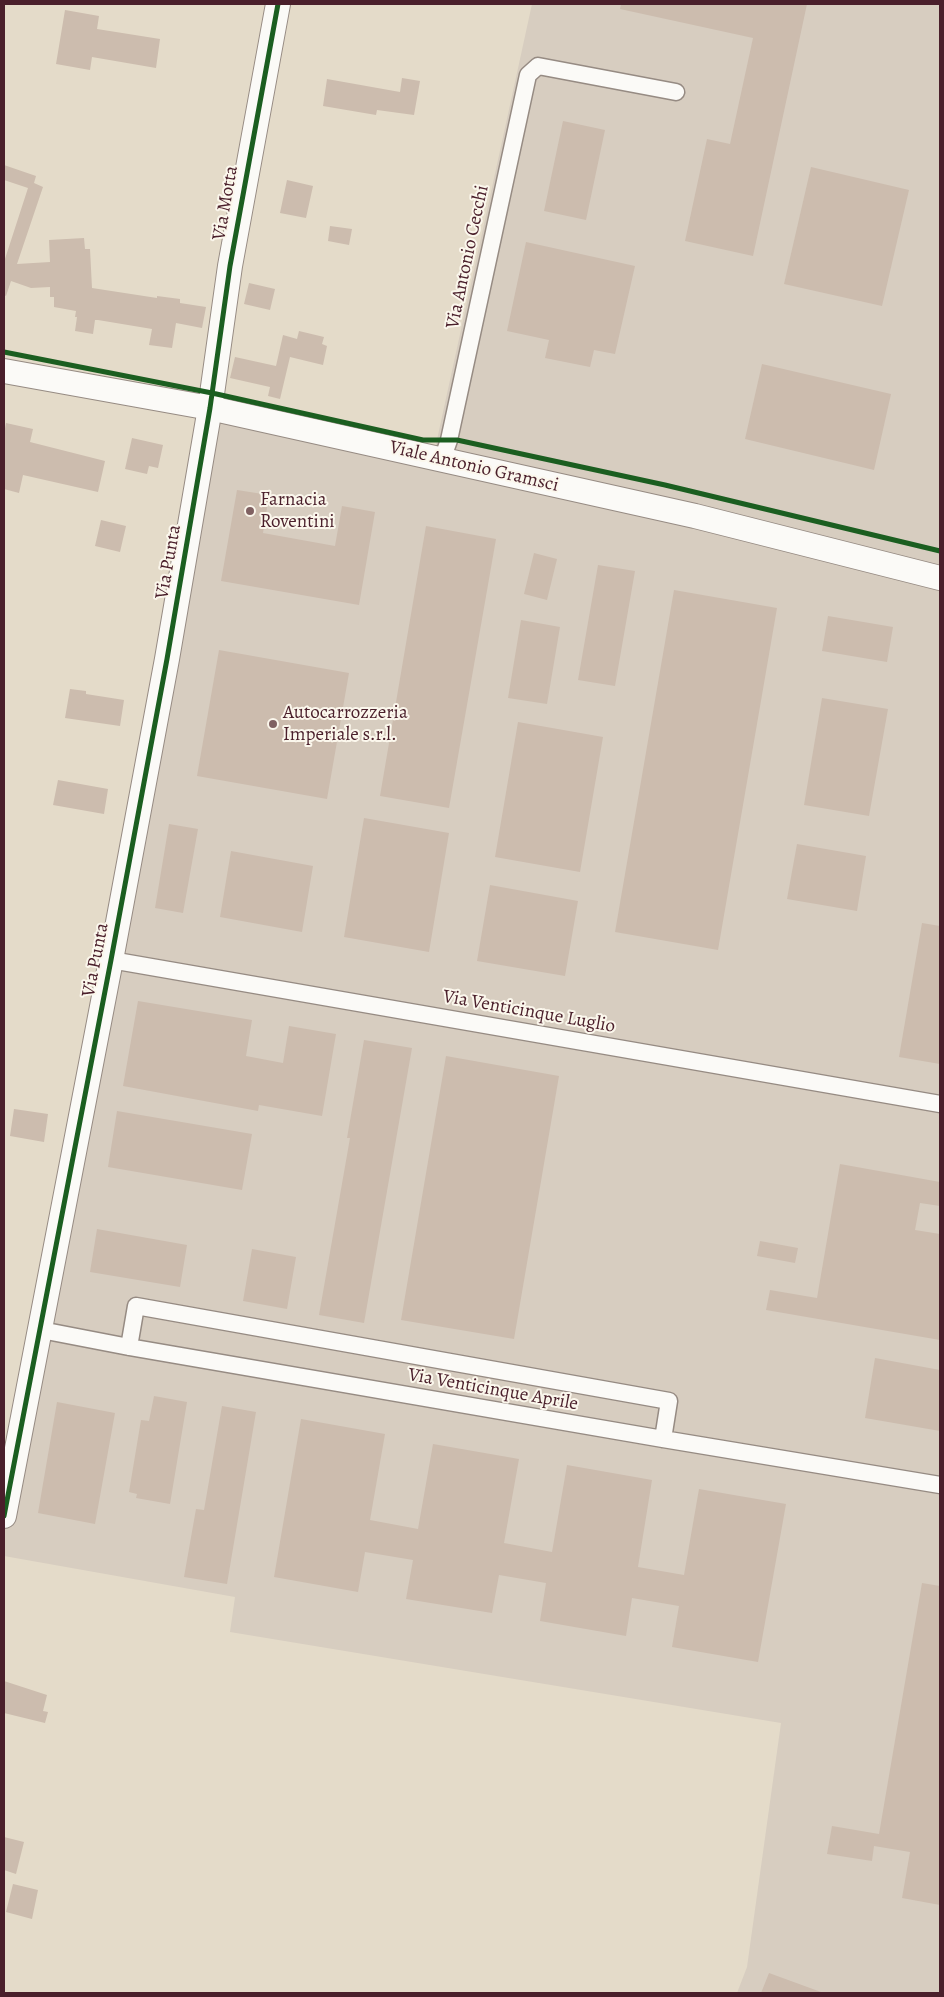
<!DOCTYPE html>
<html>
<head>
<meta charset="utf-8">
<style>
	body { margin:0 }
	#map { position:relative; width:944px; height:1997px; overflow:hidden; background:#e4dbc9; font-family:Alegreya,serif }
	canvas { display:block }
	.frame { position:absolute; inset:0; border:5px solid #4a1f2b; pointer-events:none }
</style>
</head>
<body>
<div id="map">
<canvas width="944" height="1997"></canvas>
<div class="frame"></div>
</div>
<script>
const ctx = document.querySelector('canvas').getContext('2d');
ctx.lineJoin = 'round';
function paint(path, color) {
  ctx.fillStyle = color;
  ctx.fill(path, 'evenodd');
}
function toPath(rows) {
  const path = new Path2D();
  for (const r of rows) {
    path.moveTo(r[0], r[1]);
    for (let i = 2; i < r.length; i += 2) path.lineTo(r[i], r[i + 1]);
  }
  return path;
}
function trace(path, color, width, dash) {
  ctx.strokeStyle = color;
  ctx.lineWidth = width;
  ctx.lineCap = dash ? 'butt' : 'round';
  ctx.setLineDash(dash || []);
  ctx.stroke(path);
}
function label(font, color, halo, rows, align = 'center') {
  ctx.font = font + ' Alegreya,serif';
  ctx.lineWidth = 4;
  ctx.setLineDash([]);
  ctx.textBaseline = 'middle';
  ctx.strokeStyle = halo;
  ctx.fillStyle = color;
  for (const [text, x, y, turn = 0] of rows) {
    ctx.save();
    ctx.translate(x, y);
    ctx.rotate((+turn || 0) * Math.PI / 180);
    ctx.textAlign = isNaN(turn) ? turn : align;
    if (halo) ctx.strokeText(text, 0, 0);
    ctx.fillText(text, 0, 0);
    ctx.restore();
  }
}
paint(toPath([
	[532,4,940,4,940,1993,737,1993,747,1967,781,1723,230,1632,235,1597,4,1556,4,1533,129,850,214,417,433,458]
]), '#d7cdc0');
paint(toPath([
	[621,4,807,4,753,256,685,241,707,139,730,144,753,38,620,9],
	[65,10,99,16,97,29,160,39,156,68,92,57,90,70,56,64],
	[402,78,420,81,414,115,377,110,376,115,323,106,327,79,400,92],
	[563,121,605,130,586,220,544,211],
	[4,165,36,176,34,183,43,187,17,264,50,262,49,240,84,238,85,249,90,249,92,288,157,298,157,296,180,299,180,303,206,307,202,328,176,323,172,348,149,345,152,329,98,320,95,320,93,334,75,331,77,317,75,317,76,311,54,307,54,297,50,297,50,287,31,288,11,281,6,296,4,295,4,262,28,188,4,180],
	[811,167,909,190,882,306,784,284],
	[287,180,313,186,306,218,280,213],
	[330,226,352,229,349,245,328,241],
	[526,242,635,266,615,354,594,350,590,367,545,358,549,340,507,331],
	[249,283,275,289,270,310,244,304],
	[299,331,324,337,322,344,327,346,323,365,290,357,280,399,268,396,270,387,230,378,235,357,276,366,283,335,297,339],
	[762,364,891,394,874,470,745,439],
	[6,423,33,429,30,442,105,461,98,492,23,475,19,493,4,489,4,434],
	[132,438,163,445,158,468,149,466,147,474,125,469],
	[237,490,269,495,263,533,335,546,342,506,375,512,359,605,221,581],
	[101,520,126,526,120,552,95,546],
	[426,526,496,539,449,808,380,796],
	[534,553,557,559,547,600,524,594],
	[598,565,635,571,615,686,578,680],
	[674,590,777,608,718,950,615,932],
	[828,616,893,627,887,662,822,651],
	[521,620,560,627,547,704,508,698],
	[219,650,349,673,327,799,197,776],
	[70,689,86,691,86,694,124,700,120,726,65,718],
	[822,698,888,709,869,816,804,805],
	[518,722,603,737,580,872,495,857],
	[58,780,108,789,104,814,53,805],
	[364,818,449,833,429,952,344,937],
	[169,824,198,829,183,913,155,908],
	[797,844,866,856,857,911,787,899],
	[231,851,313,866,302,932,220,917],
	[490,885,578,901,565,976,477,961],
	[922,923,940,926,940,1064,899,1057],
	[138,1001,252,1020,246,1056,283,1063,289,1026,336,1034,322,1116,259,1105,258,1111,123,1086],
	[364,1040,412,1048,364,1323,319,1315,350,1138,347,1138],
	[446,1056,559,1076,514,1339,401,1320],
	[14,1109,48,1114,44,1142,10,1136],
	[117,1111,252,1134,242,1190,108,1167],
	[840,1164,940,1182,940,1206,920,1203,915,1230,940,1234,940,1340,766,1310,770,1290,817,1298],
	[97,1229,187,1245,180,1287,90,1272],
	[760,1241,798,1248,795,1263,757,1256],
	[252,1249,296,1257,287,1309,243,1301],
	[875,1358,940,1370,940,1431,865,1418],
	[154,1396,187,1402,170,1504,136,1498,137,1494,129,1492,141,1420,149,1421],
	[57,1402,115,1413,95,1524,38,1513],
	[222,1406,256,1412,227,1584,184,1577,196,1509,204,1510],
	[301,1419,385,1434,370,1520,418,1529,433,1444,519,1459,504,1543,552,1552,567,1465,652,1480,638,1567,684,1575,699,1489,786,1504,758,1662,672,1647,679,1606,632,1598,626,1636,540,1621,546,1583,499,1575,492,1613,406,1599,413,1560,365,1552,358,1592,274,1577],
	[922,1583,940,1586,940,1905,902,1898,910,1852,874,1846,872,1861,827,1854,832,1826,879,1834],
	[4,1681,47,1695,43,1711,48,1712,45,1723,4,1713],
	[4,1837,24,1842,16,1874,4,1870],
	[13,1884,38,1890,32,1919,6,1912],
	[769,1973,821,1992,821,1993,761,1993]
]), '#ccbcae');
const street = toPath([
	[442,460,449,440,528,75,538,66,676,92],
	[111,960,940,1104],
	[41,1330,129,1347,663,1439,940,1485],
	[129,1347,136,1306,669,1401,663,1439]
]);
const secondary = toPath([
	[4,371,210,408,695,516,940,578],
	[4,1516,111,960,167,659,210,408,230,266,278,4]
]);
trace(street, '#968b83', 19);
trace(secondary, '#968b83', 26);
trace(street, '#fbfaf7', 16);
trace(secondary, '#fbfaf7', 24);
trace(toPath([
	[4,352,212,393,423,440,457,440,665,485,940,551],
	[4,1516,111,960,167,659,210,408,230,266,278,4]
]), '#1b5e20', 5);
for (const [x, y, r, color] of [
	[250,511,5,"#806162"],
	[273,724,5,"#806162"]
]) {
  const dot = new Path2D();
  dot.arc(x, y, r, 0, 2 * Math.PI);
  ctx.fillStyle = color;
  ctx.fill(dot);
  trace(dot, '#fbf7ec', 2);
}
label('19px', '#4a1f2b', '#fbf7ec', [
	["Via Motta",226,203,-80],
	["Via Antonio Cecchi",468,257,-78],
	["Viale Antonio Gramsci",474,467,13],
	["Via Punta",169,562,-80],
	["Via Punta",96,960,-79],
	["Via Venticinque Luglio",529,1012,10],
	["Via Venticinque Aprile",493,1390,10]
]);
label('19px', '#4a1f2b', '#fbf7ec', [
	["Farnacia",260,500],
	["Roventini",260,522],
	["Autocarrozzeria",283,713],
	["Imperiale s.r.l.",283,735]
], 'left');
</script>
</body>
</html>
